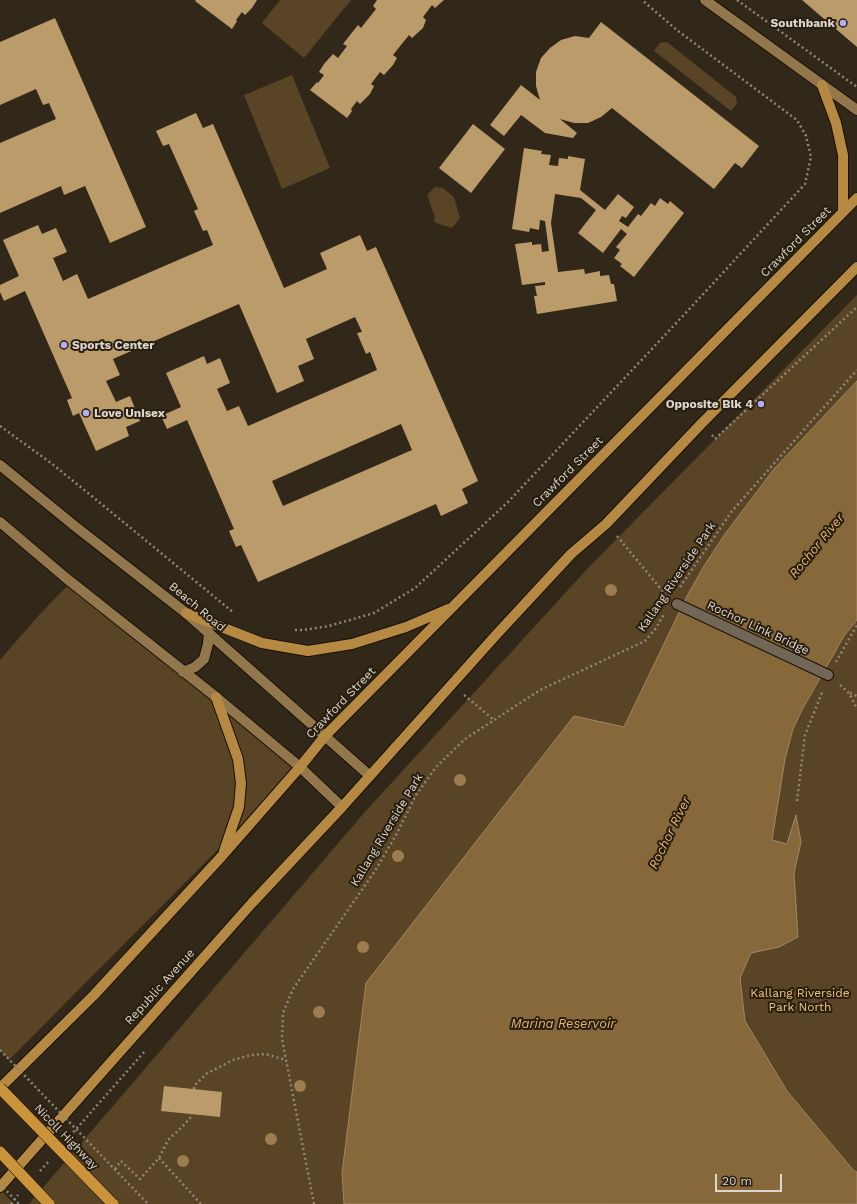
<!DOCTYPE html>
<html>
<head>
<meta charset="utf-8">
<style>
	body { margin:0 }
	#map { position:relative; width:857px; height:1204px; overflow:hidden; background:#322819; font-family:"Work Sans",sans-serif }
	canvas { display:block }
	.scale { position:absolute; left:715px; top:1174px; width:67px; height:18px; box-sizing:border-box; border:2px solid #ddd6cd; border-top:0; padding-left:5px; font-size:12px; line-height:14px; white-space:nowrap; color:#ddd6cd; -webkit-text-stroke:3px #281e10; paint-order:stroke }
</style>
</head>
<body>
<div id="map">
<canvas width="857" height="1204"></canvas>
<div class="scale">20 m</div>
</div>
<script>
const ctx = document.querySelector('canvas').getContext('2d');
ctx.lineJoin = 'round';
function paint(path, color) {
  ctx.fillStyle = color;
  ctx.fill(path, 'evenodd');
}
function toPath(rows) {
  const path = new Path2D();
  for (const r of rows) {
    path.moveTo(r[0], r[1]);
    for (let i = 2; i < r.length; i += 2) path.lineTo(r[i], r[i + 1]);
  }
  return path;
}
function trace(path, color, width, dash) {
  ctx.strokeStyle = color;
  ctx.lineWidth = width;
  ctx.lineCap = dash ? 'butt' : 'round';
  ctx.setLineDash(dash || []);
  ctx.stroke(path);
}
function label(font, color, halo, rows, align = 'center') {
  ctx.font = font + ' "Work Sans",sans-serif';
  ctx.lineWidth = 4;
  ctx.setLineDash([]);
  ctx.textBaseline = 'middle';
  ctx.strokeStyle = halo;
  ctx.fillStyle = color;
  for (const [text, x, y, turn = 0] of rows) {
    ctx.save();
    ctx.translate(x, y);
    ctx.rotate((+turn || 0) * Math.PI / 180);
    ctx.textAlign = isNaN(turn) ? turn : align;
    if (halo) ctx.strokeText(text, 0, 0);
    ctx.fillText(text, 0, 0);
    ctx.restore();
  }
}
paint(toPath([
	[280,0,351,0,304,58,262,23],
	[667,42,736,97,737,104,731,111,654,51,660,43],
	[292,75,330,168,282,189,244,95],
	[435,187,443,188,454,197,460,218,452,228,436,223,434,221,435,216,431,207,429,199,427,195],
	[857,295,857,381,774,469,725,534,704,566,687,596,624,727,366,983,342,1173,344,1204,29,1204,364,813,589,567],
	[71,582,300,767,9,1060,0,1050,0,660,39,615],
	[857,620,857,1172,854,1171,787,1091,745,1021,740,978,751,953,779,947,798,937,794,873,801,842,796,816,787,844,772,841,785,759,788,744,797,720,844,636],
	[0,1189,14,1204,0,1204]
]), '#594425');
const water = toPath([
	[857,381,857,620,844,636,802,710,793,729,785,759,772,840,787,844,796,815,801,842,794,873,798,937,779,947,751,953,740,978,745,1021,787,1091,854,1171,857,1172,857,1204,344,1204,342,1173,366,983,574,716,624,727,687,596,704,566,725,534,774,469,857,381]
]);
paint(water, '#87683a');
trace(water, '#a18966', 1);
paint(toPath([
	[196,0,257,0,252,8,245,15,242,12,236,20,237,21,232,29,195,1],
	[377,0,444,0,435,8,432,5,423,17,426,20,423,28,412,38,409,35,393,55,397,58,393,65,384,75,380,72,371,84,374,86,370,94,360,104,357,101,351,109,352,111,347,118,310,90,317,82,318,83,324,75,319,72,324,64,333,54,338,58,347,46,343,44,358,25,361,28,376,9,373,6],
	[802,0,857,0,857,47],
	[55,18,146,227,110,243,85,186,64,195,61,186,0,213,0,143,56,119,49,103,43,105,36,89,0,105,0,42],
	[601,22,759,146,742,168,735,163,714,189,612,108,601,117,588,123,574,123,560,119,577,133,573,138,545,133,521,115,504,136,490,125,521,85,540,100,536,86,536,72,541,58,550,48,561,40,575,36,589,38],
	[196,113,203,128,213,124,284,288,327,269,320,253,360,235,367,251,376,247,478,481,462,489,468,503,441,516,436,504,258,582,241,545,236,547,229,531,234,529,187,420,167,429,161,416,181,407,166,373,204,356,207,364,220,358,230,383,217,389,227,411,239,406,248,426,377,370,370,352,366,354,357,333,362,332,355,317,306,339,314,359,298,366,304,381,277,393,239,304,113,359,120,375,106,381,116,402,130,396,140,421,126,427,129,436,96,451,79,413,73,416,67,400,72,398,25,291,4,301,0,292,0,285,19,276,3,240,38,225,42,234,56,228,67,252,53,258,63,281,77,274,88,299,213,245,207,230,203,231,194,211,198,209,169,144,163,146,156,131],
	[401,424,412,450,283,506,272,481],
	[473,124,505,149,471,193,439,168],
	[524,148,542,151,541,154,551,155,549,165,558,166,559,158,568,159,568,156,585,159,580,190,605,210,618,194,634,207,626,218,622,216,619,221,628,227,638,214,641,216,651,203,655,206,660,198,668,204,670,201,684,213,634,277,620,266,622,264,614,258,620,250,616,247,627,234,621,229,603,253,578,233,596,210,581,198,555,194,551,223,558,272,584,269,585,274,600,271,600,276,609,275,611,284,614,284,617,301,537,314,534,296,537,296,535,286,545,285,545,282,522,285,515,244,532,242,532,245,541,244,542,252,549,251,545,221,540,220,539,230,530,228,529,232,512,229],
	[164,1086,222,1092,220,1117,161,1111]
]), '#bc9b6b');
const pedestrian = toPath([
	[677,604,828,675]
]);
const secondary = toPath([
	[705,0,857,110],
	[0,465,76,527,186,613,370,776],
	[0,522,66,578,216,697,300,767,342,807],
	[183,672,195,667,204,659,208,644,209,633]
]);
const primary = toPath([
	[822,85,836,123,843,155,843,212],
	[186,613,262,643,308,651,352,644,406,627,448,609],
	[216,697,238,759,241,783,239,807,224,851],
	[0,1088,94,995,222,856,300,767,325,736,857,198],
	[0,1187,252,903,342,807,496,635,571,554,606,524,702,423,857,267]
]);
trace(pedestrian, '#1a1004', 12);
trace(secondary, '#1a1004', 12);
trace(primary, '#1a1004', 12);
trace(toPath([
	[737,0,857,87],
	[0,426,51,463,99,502,234,613],
	[712,435,715,439,857,307],
	[617,536,665,594],
	[680,587,732,511,857,370],
	[295,630,303,630,329,626,374,613,415,588,508,502,681,318,805,184,811,157,806,136,797,120,678,31,642,0],
	[836,662,857,625],
	[840,685,849,693,857,709],
	[850,693,857,696],
	[464,695,494,720],
	[797,801,805,735,823,690],
	[194,1089,194,1086,206,1074,233,1060,251,1055,266,1054,286,1060],
	[70,1136,145,1051],
	[159,1158,201,1204],
	[115,1169,121,1161,140,1179,159,1158,168,1140,182,1127,191,1117,191,1114],
	[40,1171,49,1161],
	[11,1204,18,1195],
	[314,1204,282,1039,283,1013,293,989,375,871,396,835,416,795,436,767,465,739,540,690,645,641,656,628,664,614]
]), '#8f877b', 2.5, [2, 3]);
trace(pedestrian, '#726656', 10);
trace(secondary, '#93774c', 10);
trace(primary, '#b58942', 10);
const trunkBridge = toPath([
	[0,1088,113,1204],
	[0,1152,49,1204]
]);
trace(trunkBridge, '#1a1004', 12, []);
trace(toPath([
	[0,1050,148,1204],
	[0,1184,19,1204]
]), '#8f877b', 2.5, [2, 3]);
trace(trunkBridge, '#cb943b', 11);
ctx.fillStyle = '#9d7d4f';
for (const [x, y] of [
	[611,590],
	[460,780],
	[398,856],
	[363,947],
	[319,1012],
	[300,1086],
	[271,1139],
	[183,1161]
]) {
  ctx.beginPath();
  ctx.arc(x, y, 6, 0, 2 * Math.PI);
  ctx.fill();
}
for (const [x, y, r, color] of [
	[843,23,4,"#b1adfa"],
	[64,345,4,"#b1adfa"],
	[761,404,4,"#b1adfa"],
	[86,413,4,"#b1adfa"]
]) {
  const dot = new Path2D();
  dot.arc(x, y, r, 0, 2 * Math.PI);
  ctx.fillStyle = color;
  ctx.fill(dot);
  trace(dot, '#281e10', 1.5);
}
label('bold 12px', '#ddd6cd', '#281e10', [
	["Southbank",835,23],
	["Sports Center",72,345,"left"],
	["Opposite Blk 4",753,404],
	["Love Unisex",94,413,"left"]
], 'right');
label('12px', '#ddd6cd', '#281e10', [
	["Crawford Street",796,242,-45],
	["Crawford Street",568,472,-45],
	["Kallang Riverside Park",677,577,-56],
	["Beach Road",197,607,40],
	["Rochor Link Bridge",758,628,25],
	["Crawford Street",341,703,-46],
	["Kallang Riverside Park",387,830,-59],
	["Republic Avenue",160,987,-48],
	["Nicoll Highway",66,1137,46]
]);
label('12px', '#f4c37c', '#281e10', [
	["Kallang Riverside",800,993],
	["Park North",800,1007]
]);
label('italic 13px', '#e6b56f', '#281e10', [
	["Rochor River",817,546,-51],
	["Rochor River",670,833,-64],
	["Marina Reservoir",563,1024]
]);
</script>
</body>
</html>
